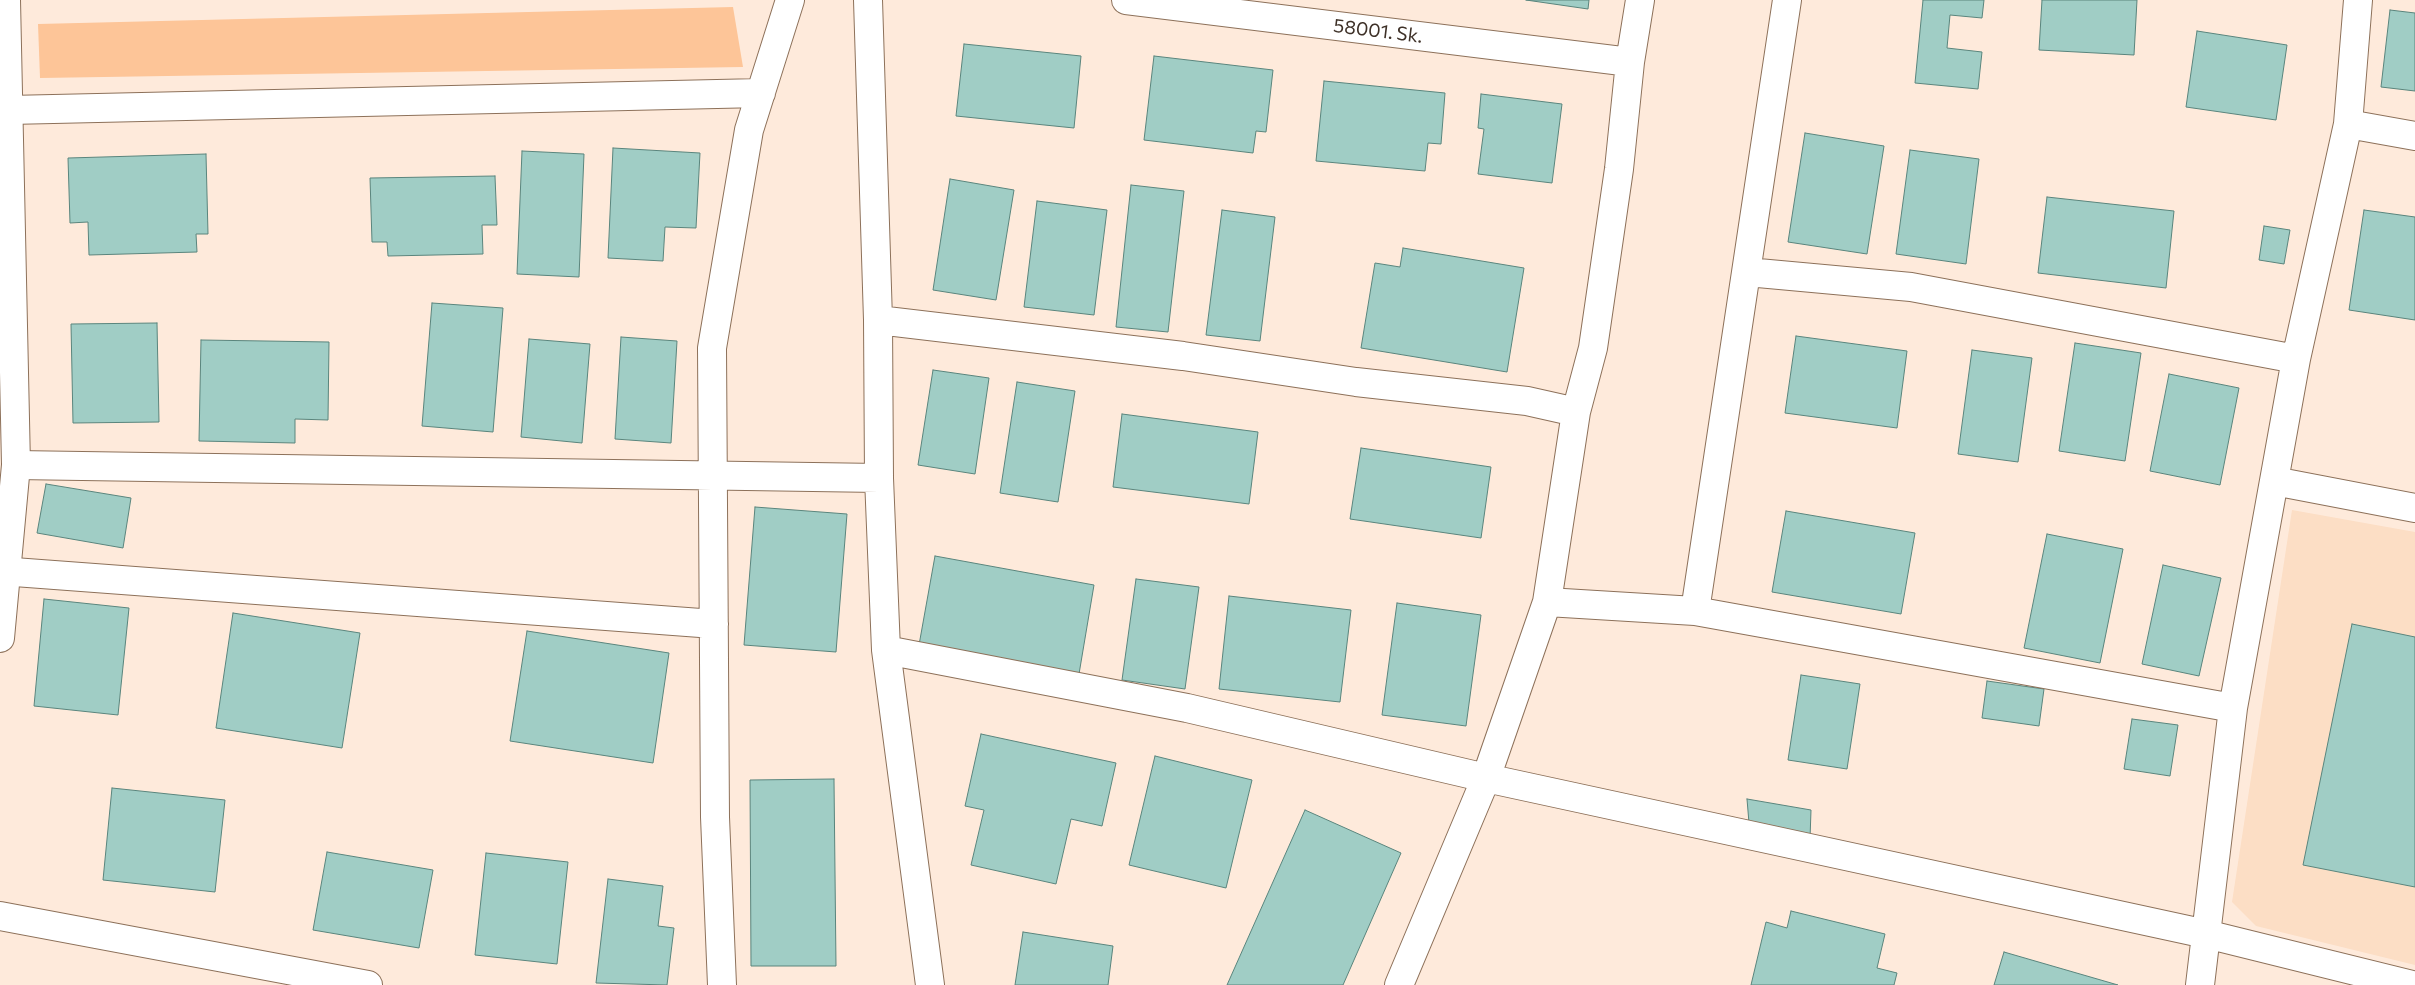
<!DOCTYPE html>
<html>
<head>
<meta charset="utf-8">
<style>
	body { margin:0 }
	canvas { display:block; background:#feeadb }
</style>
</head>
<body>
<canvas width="2415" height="985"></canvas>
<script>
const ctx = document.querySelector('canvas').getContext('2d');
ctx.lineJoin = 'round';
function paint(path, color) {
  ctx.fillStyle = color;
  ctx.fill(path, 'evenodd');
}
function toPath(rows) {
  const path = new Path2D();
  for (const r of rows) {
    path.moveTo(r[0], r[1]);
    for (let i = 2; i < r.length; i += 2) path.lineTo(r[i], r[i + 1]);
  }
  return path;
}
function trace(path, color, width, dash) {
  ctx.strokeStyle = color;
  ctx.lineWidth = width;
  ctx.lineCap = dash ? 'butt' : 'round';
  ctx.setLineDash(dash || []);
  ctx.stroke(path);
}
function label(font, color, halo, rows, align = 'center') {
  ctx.font = font + ' Commissioner,sans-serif';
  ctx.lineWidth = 4.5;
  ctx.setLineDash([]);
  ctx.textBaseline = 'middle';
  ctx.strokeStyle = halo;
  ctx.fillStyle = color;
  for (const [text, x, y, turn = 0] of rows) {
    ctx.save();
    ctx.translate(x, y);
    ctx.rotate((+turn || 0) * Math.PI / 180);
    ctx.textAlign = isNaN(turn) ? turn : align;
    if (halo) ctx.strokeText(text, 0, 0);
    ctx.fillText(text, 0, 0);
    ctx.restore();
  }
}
paint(toPath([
	[2292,510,2415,532,2415,965,2256,926,2232,902]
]), '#fcdec5');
paint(toPath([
	[733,7,743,67,40,78,38,24]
]), '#fdc598');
const building = toPath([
	[1526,0,1589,0,1588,9,1526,0],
	[1923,0,1984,0,1982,18,1950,15,1947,48,1982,52,1978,89,1915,83,1923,0],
	[2042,0,2137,0,2134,55,2039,50,2042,0],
	[2390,10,2415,13,2415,91,2381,87,2390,10],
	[2197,31,2287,45,2276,120,2186,107,2197,31],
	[964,44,1081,56,1074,128,956,116,964,44],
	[1154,56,1273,70,1266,132,1256,131,1253,153,1144,140,1154,56],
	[1324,81,1445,93,1441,144,1428,143,1425,171,1316,161,1324,81],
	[1481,94,1562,104,1552,183,1478,174,1484,129,1478,128,1481,94],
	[1805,133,1884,146,1867,254,1788,242,1805,133],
	[613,148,700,153,696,228,665,227,663,261,608,258,613,148],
	[1910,150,1979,159,1966,264,1896,254,1910,150],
	[522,151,584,154,579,277,517,274,522,151],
	[206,154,208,234,196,234,197,252,89,255,88,222,70,223,68,158,206,154],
	[495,176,497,225,482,225,483,254,388,256,387,242,372,242,370,178,495,176],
	[950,179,1014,190,996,300,933,290,950,179],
	[1131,185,1184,191,1168,332,1116,327,1131,185],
	[2047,197,2174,211,2166,288,2038,273,2047,197],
	[1037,201,1107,210,1094,315,1024,307,1037,201],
	[1222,210,1275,217,1260,341,1206,335,1222,210],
	[2364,210,2415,217,2415,320,2349,310,2364,210],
	[2264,226,2290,230,2284,264,2259,260,2264,226],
	[1403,248,1524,268,1507,372,1361,348,1375,263,1400,267,1403,248],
	[432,303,503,308,493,432,422,426,432,303],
	[157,323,159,422,73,423,71,324,157,323],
	[1796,336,1907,351,1897,428,1785,413,1796,336],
	[621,337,677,341,671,443,615,439,621,337],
	[529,339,590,344,582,443,521,437,529,339],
	[201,340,329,342,328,420,295,419,295,443,199,441,201,340],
	[2075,343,2141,353,2125,461,2059,451,2075,343],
	[1972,350,2032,358,2018,462,1958,454,1972,350],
	[933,370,989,378,975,474,918,465,933,370],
	[2169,374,2239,388,2220,485,2150,471,2169,374],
	[1017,382,1075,391,1058,502,1000,493,1017,382],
	[1122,414,1258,432,1249,504,1113,487,1122,414],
	[1361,448,1491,467,1481,538,1350,519,1361,448],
	[46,484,131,498,123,548,37,533,46,484],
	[755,507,847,514,836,652,744,645,755,507],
	[1786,511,1915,533,1901,614,1772,592,1786,511],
	[2047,534,2123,549,2100,663,2024,648,2047,534],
	[935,556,1094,585,1079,674,919,645,935,556],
	[2163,565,2221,578,2199,676,2142,664,2163,565],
	[1136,579,1199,587,1185,689,1122,680,1136,579],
	[1229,596,1351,610,1340,702,1219,689,1229,596],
	[44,599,129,608,118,715,34,706,44,599],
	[1397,603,1481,615,1466,726,1382,715,1397,603],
	[233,613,360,633,342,748,216,728,233,613],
	[2352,624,2415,637,2415,887,2303,865,2352,624],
	[527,631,669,653,653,763,510,741,527,631],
	[1801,675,1860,684,1847,769,1788,760,1801,675],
	[1987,681,2044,689,2039,726,1982,718,1987,681],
	[2132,719,2178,725,2170,776,2124,769,2132,719],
	[981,734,1116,763,1102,826,1071,819,1056,884,971,865,984,810,965,806,981,734],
	[1155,756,1252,780,1226,888,1129,865,1155,756],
	[834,779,836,966,751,966,750,780,834,779],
	[112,788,225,800,215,892,103,880,112,788],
	[1747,799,1811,810,1810,839,1749,823,1747,799],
	[1305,810,1401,853,1343,985,1227,985,1305,810],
	[327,852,433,870,419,948,313,930,327,852],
	[486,853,568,862,557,964,475,955,486,853],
	[608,879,663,886,658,926,674,928,667,985,596,983,608,879],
	[1791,911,1885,934,1877,968,1897,973,1894,985,1751,985,1766,922,1787,928,1791,911],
	[1023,932,1113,946,1108,985,1015,985,1023,932],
	[2004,952,2118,985,1994,985,2004,952]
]);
paint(building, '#a0cdc5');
trace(building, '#5a857d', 1);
const minor = toPath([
	[868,0,878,320,879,478,886,650,930,985],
	[1126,0,1630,62],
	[9,110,761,93],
	[2348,124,2415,136],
	[1747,272,1911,287,2296,359],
	[878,320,1183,356,1356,382,1527,401,1576,412],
	[16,465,879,478],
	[2274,481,2415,508],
	[0,571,714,624],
	[1547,602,1695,611,2233,708],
	[1695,611,1787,0],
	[886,650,1187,708,1486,778,2206,934,2412,985],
	[0,916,368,985],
	[722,985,715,817,712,348,749,130,790,0],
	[1399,985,1486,778,1547,602,1576,412,1593,348,1619,169,1630,62,1640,0],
	[2200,985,2233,708,2296,359,2348,124,2358,0]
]);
const tertiary = toPath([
	[0,638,16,465,6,0]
]);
trace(minor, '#8d715a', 30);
trace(tertiary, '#8d715a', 30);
trace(minor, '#fff', 28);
trace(tertiary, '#fff', 28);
label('19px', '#3e3128', '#fff', [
	["58001. Sk.",1378,31,7]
]);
</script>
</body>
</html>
